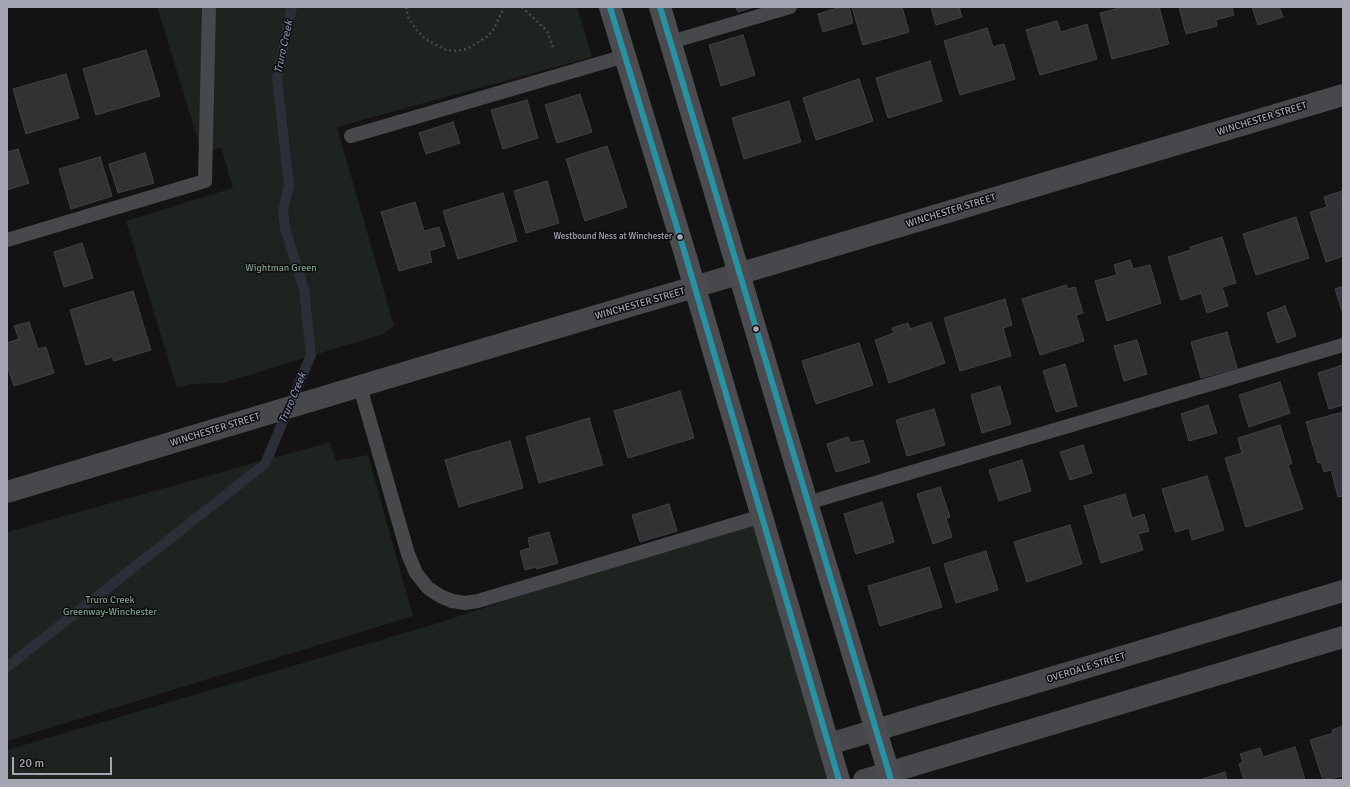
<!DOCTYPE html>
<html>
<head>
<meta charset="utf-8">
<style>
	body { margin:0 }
	#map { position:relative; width:1350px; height:787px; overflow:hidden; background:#131313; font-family:Signika,sans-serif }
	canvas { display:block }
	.frame { position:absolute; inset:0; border:8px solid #a5a6b3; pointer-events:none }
	.scale { position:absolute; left:12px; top:757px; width:100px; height:18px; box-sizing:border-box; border:2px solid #a5a6b3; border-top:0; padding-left:5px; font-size:12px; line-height:14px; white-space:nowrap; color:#a5a6b3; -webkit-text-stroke:3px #0e0d0f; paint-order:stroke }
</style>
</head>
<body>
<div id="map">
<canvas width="1350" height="787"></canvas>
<div class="frame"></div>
<div class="scale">20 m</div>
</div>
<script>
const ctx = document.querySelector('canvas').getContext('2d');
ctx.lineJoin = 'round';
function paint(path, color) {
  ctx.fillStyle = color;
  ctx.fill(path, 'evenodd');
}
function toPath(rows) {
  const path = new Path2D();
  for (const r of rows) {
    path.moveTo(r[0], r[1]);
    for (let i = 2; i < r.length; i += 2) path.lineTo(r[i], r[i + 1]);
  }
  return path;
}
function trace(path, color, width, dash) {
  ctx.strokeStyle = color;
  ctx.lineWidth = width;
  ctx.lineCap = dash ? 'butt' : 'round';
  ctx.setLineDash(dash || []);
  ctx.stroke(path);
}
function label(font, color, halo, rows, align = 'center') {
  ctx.font = font + ' Signika,sans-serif';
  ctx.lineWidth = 3;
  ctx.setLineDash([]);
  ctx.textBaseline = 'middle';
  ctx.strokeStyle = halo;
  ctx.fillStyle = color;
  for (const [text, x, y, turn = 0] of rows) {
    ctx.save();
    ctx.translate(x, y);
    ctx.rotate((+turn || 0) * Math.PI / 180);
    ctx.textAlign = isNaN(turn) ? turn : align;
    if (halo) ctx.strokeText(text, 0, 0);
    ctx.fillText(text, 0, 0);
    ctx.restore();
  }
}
paint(toPath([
	[157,7,577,7,592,57,337,127,394,326,383,334,223,383,192,384,177,388,126,221,233,188,221,147,202,153],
	[330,442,336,461,368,455,413,616,7,741,7,532],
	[762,516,839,780,7,780,7,750,435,624]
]), '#1d231f');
trace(toPath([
	[7,667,265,464,311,355,304,289,285,229,283,210,289,185,277,79,292,7]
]), '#2b2f37', 10);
const building = toPath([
	[736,7,754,7,738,12,736,7],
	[840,7,849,7,853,23,823,32,818,14,840,7],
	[852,7,902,7,909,32,863,45,852,7],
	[931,7,959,7,962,17,936,25,931,7],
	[1123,7,1159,7,1169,44,1112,59,1100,13,1123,7],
	[1179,7,1232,7,1234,15,1216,20,1217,26,1186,34,1179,7],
	[1252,7,1279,7,1283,17,1258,25,1252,7],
	[1057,21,1061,32,1087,24,1097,59,1040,75,1026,30,1057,21],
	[987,28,993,47,1004,44,1015,79,960,95,944,41,987,28],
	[743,35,755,75,721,86,709,45,743,35],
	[146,50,160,96,96,115,83,69,146,50],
	[930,61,942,101,888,118,876,78,930,61],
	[66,74,79,118,26,134,13,89,66,74],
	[859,79,873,121,816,140,803,98,859,79],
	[580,94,592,132,557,143,545,105,580,94],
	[527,100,538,138,503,149,491,110,527,100],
	[789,101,801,142,744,159,732,118,789,101],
	[453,122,460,143,426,154,419,133,453,122],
	[607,146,627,207,585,221,566,159,607,146],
	[18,149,29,183,7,190,7,152,18,149],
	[145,153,154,183,118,193,109,164,145,153],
	[100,157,112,196,71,209,59,169,100,157],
	[547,181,559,223,526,233,514,191,547,181],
	[1342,191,1343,256,1326,262,1310,212,1327,207,1324,197,1342,191],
	[503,193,517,241,458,259,443,211,503,193],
	[415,202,424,231,439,227,445,246,429,251,432,262,399,271,381,212,415,202],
	[1296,217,1309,258,1256,275,1243,234,1296,217],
	[1222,237,1236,283,1222,287,1228,306,1207,313,1201,293,1181,300,1168,257,1191,250,1190,247,1222,237],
	[82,243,93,278,64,287,54,252,82,243],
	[1130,260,1133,269,1150,265,1161,303,1107,321,1095,281,1117,275,1114,265,1130,260],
	[1066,285,1068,289,1075,287,1083,313,1076,315,1084,341,1040,355,1022,299,1066,285],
	[1343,286,1343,314,1335,289,1343,286],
	[133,291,151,350,114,361,112,357,86,365,70,310,133,291],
	[1005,299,1012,325,1003,328,1011,356,960,371,944,318,1005,299],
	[1285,306,1296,336,1277,343,1267,313,1285,306],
	[29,322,38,349,46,347,54,373,14,386,7,365,7,343,19,339,14,326,29,322],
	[931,322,945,363,889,383,875,340,894,333,892,328,908,323,910,329,931,322],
	[1227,332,1237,368,1201,378,1191,342,1227,332],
	[1137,340,1147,374,1124,381,1114,346,1137,340],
	[859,343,873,385,816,404,802,361,859,343],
	[1065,364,1077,406,1056,412,1043,371,1065,364],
	[1343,365,1343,405,1329,409,1318,373,1343,365],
	[1280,382,1290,413,1249,427,1239,395,1280,382],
	[1000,386,1011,424,982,433,971,395,1000,386],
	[680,391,694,438,628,458,614,411,680,391],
	[1208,405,1217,433,1189,441,1181,414,1208,405],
	[934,409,945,445,907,456,896,420,934,409],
	[1343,412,1343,496,1338,497,1331,470,1324,472,1321,462,1318,463,1306,422,1343,412],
	[589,418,603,465,539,483,526,437,589,418],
	[1280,425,1292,463,1288,465,1303,509,1246,527,1225,458,1242,453,1238,438,1280,425],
	[848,437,851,443,863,440,870,462,836,472,827,444,848,437],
	[510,441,523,488,459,507,445,460,510,441],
	[1083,445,1092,473,1070,480,1060,452,1083,445],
	[1022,460,1031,491,999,501,989,470,1022,460],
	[1207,476,1224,530,1192,540,1189,528,1175,532,1162,489,1207,476],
	[940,487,950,517,946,518,952,537,933,544,917,494,940,487],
	[1125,494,1132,518,1144,514,1149,531,1138,534,1143,550,1101,563,1084,506,1125,494],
	[882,502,894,542,856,554,844,514,882,502],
	[669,504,677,531,640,542,632,515,669,504],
	[1070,525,1082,564,1027,582,1014,542,1070,525],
	[549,532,558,563,537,569,536,567,525,570,520,551,530,548,528,538,549,532],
	[986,551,998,590,956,603,944,564,986,551],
	[929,567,942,607,880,626,868,586,929,567],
	[1343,726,1343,776,1323,780,1310,740,1333,733,1332,730,1343,726],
	[1295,747,1305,780,1244,780,1239,764,1243,762,1240,754,1260,748,1263,757,1295,747],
	[1225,772,1227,780,1199,780,1225,772]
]);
paint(building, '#323234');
trace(building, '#424246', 1);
trace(toPath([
	[406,7,408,17,415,28,425,39,446,50,456,51,467,49,488,36,494,29,504,7],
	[522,7,547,31,554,50]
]), '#49494d', 2.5, [2, 3]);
trace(toPath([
	[671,42,790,7],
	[351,136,625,56],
	[7,240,205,181,209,7],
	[360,387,408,554,416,573,428,588,440,596,452,601,465,603,478,601,762,516],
	[807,503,1343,345]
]), '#47484c', 14);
trace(toPath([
	[7,492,417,369,1343,95],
	[829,744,1343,591],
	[864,780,1343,637]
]), '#47484c', 22);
trace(toPath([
	[610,7,683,247,839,780],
	[660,7,807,503,891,780]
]), '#4b4c50', 22);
trace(toPath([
	[610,7,683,247,839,780],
	[660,7,891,780]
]), '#2892a5', 6);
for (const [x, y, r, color] of [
	[680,237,3.5,"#a5a6b3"],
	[756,329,3.5,"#a5a6b3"]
]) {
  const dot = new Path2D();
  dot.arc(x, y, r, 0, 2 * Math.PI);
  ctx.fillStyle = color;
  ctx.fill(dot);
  trace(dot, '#0e0d0f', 1.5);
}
label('9px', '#a5a6b3', '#0e0d0f', [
	["Westbound Ness at Winchester",672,237]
], 'right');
label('10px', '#a5a6b3', '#0e0d0f', [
	["WINCHESTER STREET",1262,119,-17],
	["WINCHESTER STREET",951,211,-17],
	["WINCHESTER STREET",640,304,-16],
	["WINCHESTER STREET",215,430,-17],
	["OVERDALE STREET",1086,668,-17]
]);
label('10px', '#7d9d87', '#0e0d0f', [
	["Wightman Green",281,268],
	["Truro Creek",110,600],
	["Greenway-Winchester",110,612]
]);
label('italic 11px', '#7e8bac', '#0e0d0f', [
	["Truro Creek",284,47,-78],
	["Truro Creek",293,398,-67]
]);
</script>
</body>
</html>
